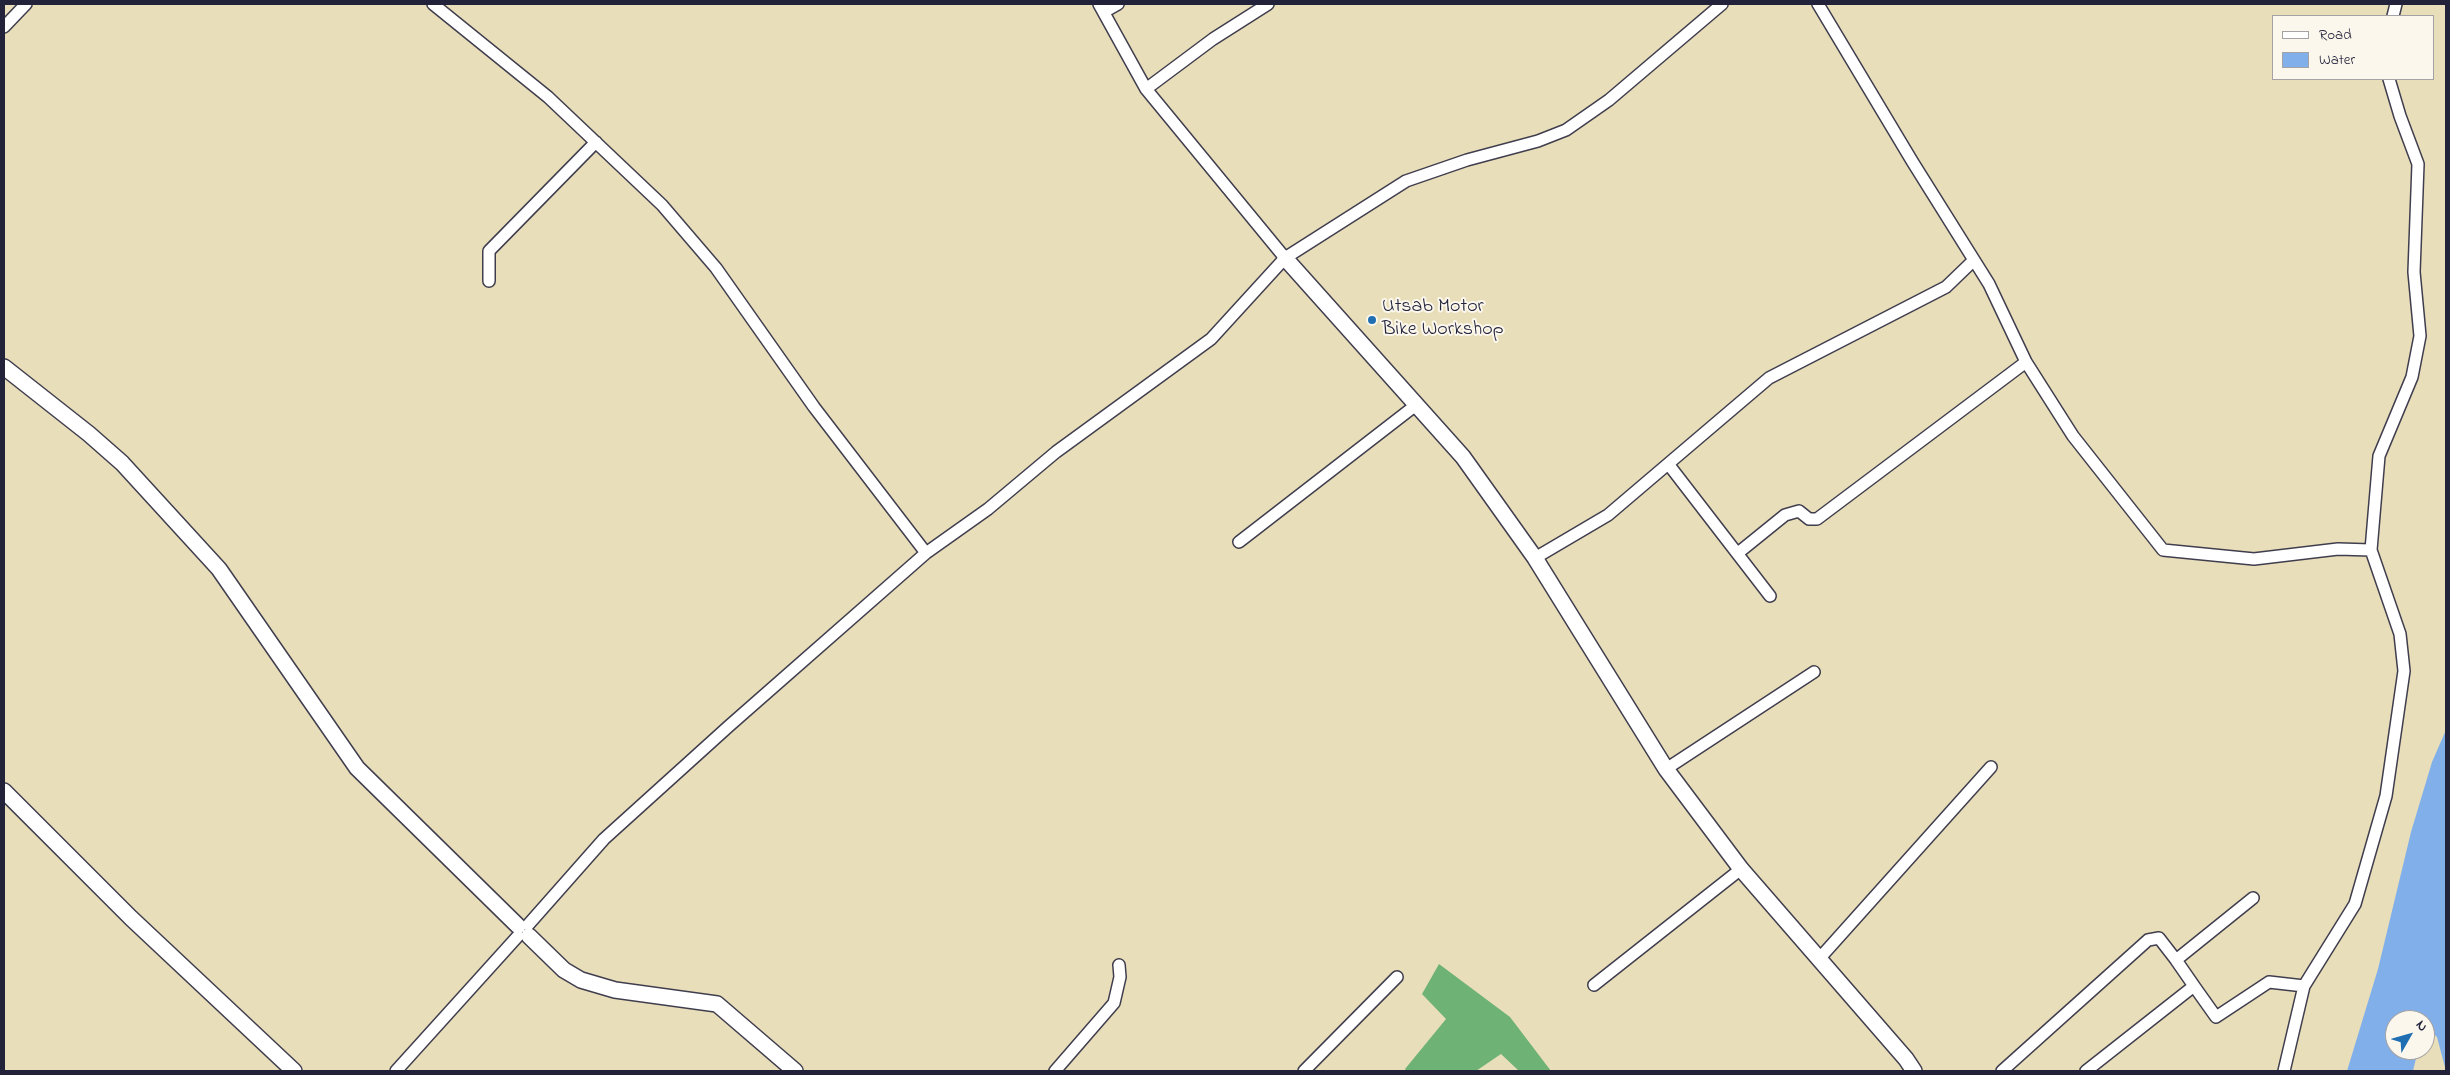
<!DOCTYPE html>
<html>
<head>
<meta charset="utf-8">
<style>
	body { margin:0 }
	#map { position:relative; width:2450px; height:1075px; overflow:hidden; background:#e8deba; font-family:"Indie Flower",sans-serif }
	canvas { display:block }
	.frame { position:absolute; inset:0; border:5px solid #22223b; pointer-events:none }
	.legend { position:absolute; left:2272px; top:15px; width:162px; height:65px; box-sizing:border-box; background:#fbf7ec; border:1px solid #a4a2a5; margin:0; padding:6px 9px; list-style:none; font-size:15px; color:#22223b }
	.legend li { display:flex; align-items:center; gap:10px; height:25px }
	.legend b { width:25px; border:1px solid #a4a2a5 }
	.north { position:absolute; left:2385px; top:1010px; width:50px; height:50px; box-sizing:border-box; background:#fbf7ec; border:1px solid #a4a2a5; border-radius:50%; rotate:52deg; font-size:14px; font-weight:700; line-height:20px; text-align:center; color:#22223b }
	.north::after { content:''; display:block; margin:auto; width:18px; height:22px; background:#1f6fb2; clip-path:polygon(50% 0,100% 100%,50% 72%,0 100%) }
</style>
</head>
<body>
<div id="map">
<canvas width="2450" height="1075"></canvas>
<div class="frame"></div>
<ul class="legend">
<li><b style="height:6px;background:#fff"></b>Road</li>
<li><b style="height:14px;background:#80afea"></b>Water</li>
</ul>
<div class="north">N</div>
</div>
<script>
const ctx = document.querySelector('canvas').getContext('2d');
ctx.lineJoin = 'round';
function paint(path, color) {
  ctx.fillStyle = color;
  ctx.fill(path, 'evenodd');
}
function toPath(rows) {
  const path = new Path2D();
  for (const r of rows) {
    path.moveTo(r[0], r[1]);
    for (let i = 2; i < r.length; i += 2) path.lineTo(r[i], r[i + 1]);
  }
  return path;
}
function trace(path, color, width, dash) {
  ctx.strokeStyle = color;
  ctx.lineWidth = width;
  ctx.lineCap = dash ? 'butt' : 'round';
  ctx.setLineDash(dash || []);
  ctx.stroke(path);
}
function label(font, color, halo, rows, align = 'center') {
  ctx.font = font + ' "Indie Flower",sans-serif';
  ctx.lineWidth = 4;
  ctx.setLineDash([]);
  ctx.textBaseline = 'middle';
  ctx.strokeStyle = halo;
  ctx.fillStyle = color;
  for (const [text, x, y, turn = 0] of rows) {
    ctx.save();
    ctx.translate(x, y);
    ctx.rotate((+turn || 0) * Math.PI / 180);
    ctx.textAlign = isNaN(turn) ? turn : align;
    if (halo) ctx.strokeText(text, 0, 0);
    ctx.fillText(text, 0, 0);
    ctx.restore();
  }
}
paint(toPath([
	[1439,964,1510,1017,1551,1071,1519,1071,1501,1054,1476,1071,1406,1071,1405,1069,1446,1019,1422,994]
]), '#6fb276');
paint(toPath([
	[2446,730,2446,1071,2437,1037,2432,1032,2425,1033,2425,1020,2395,1020,2395,1050,2418,1050,2413,1071,2347,1071,2378,969,2411,832,2432,762]
]), '#80afea');
const minor = toPath([
	[433,4,548,97,662,205,716,268,814,407,926,553],
	[1099,4,1146,89,1285,258],
	[1818,4,1912,161,1989,284,2026,362,2073,436,2163,550,2254,559,2338,549,2371,550],
	[1104,12,1118,4],
	[2393,16,2396,4],
	[4,27,26,4],
	[1146,89,1213,39,1268,4],
	[489,281,489,251,596,142],
	[1669,465,1770,596],
	[1239,542,1416,405],
	[1738,553,1785,515,1799,511,1809,519,1817,519,2026,362],
	[1535,558,1608,515,1769,378,1946,287,1974,260],
	[1666,769,1814,672],
	[528,925,604,839,729,726,926,553,988,509,1056,452,1211,339,1285,258,1406,181,1467,160,1538,141,1566,130,1609,100,1722,4],
	[1819,959,1991,767],
	[1594,985,1741,869],
	[2194,986,2176,960,2253,898],
	[396,1071,518,936],
	[1055,1071,1114,1003,1120,977,1119,965],
	[1304,1071,1397,977],
	[2002,1071,2148,940,2159,938,2176,960],
	[2086,1071,2194,986,2216,1017,2269,982,2304,986],
	[2284,1071,2304,986,2355,904,2386,796,2404,671,2400,634,2371,550,2379,456,2412,377,2420,336,2414,272,2418,164,2400,116,2389,79]
]);
const tertiary = toPath([
	[1285,258,1463,457,1535,558,1666,769,1741,869,1906,1059,1914,1071],
	[4,367,89,434,122,463,219,569,357,768,518,926],
	[4,791,131,918,294,1071],
	[529,936,564,970,581,980,615,990,717,1004,795,1071]
]);
trace(minor, '#403e4e', 14);
trace(tertiary, '#403e4e', 18);
trace(minor, '#fff', 11);
trace(tertiary, '#fff', 15);
for (const [x, y, r, color] of [
	[1372,320,5,"#1f6fb2"]
]) {
  const dot = new Path2D();
  dot.arc(x, y, r, 0, 2 * Math.PI);
  ctx.fillStyle = color;
  ctx.fill(dot);
  trace(dot, '#fbf7ec', 2);
}
label('20px', '#22223b', '#fbf7ec', [
	["Utsab Motor",1382,308],
	["Bike Workshop",1382,331]
], 'left');
</script>
</body>
</html>
